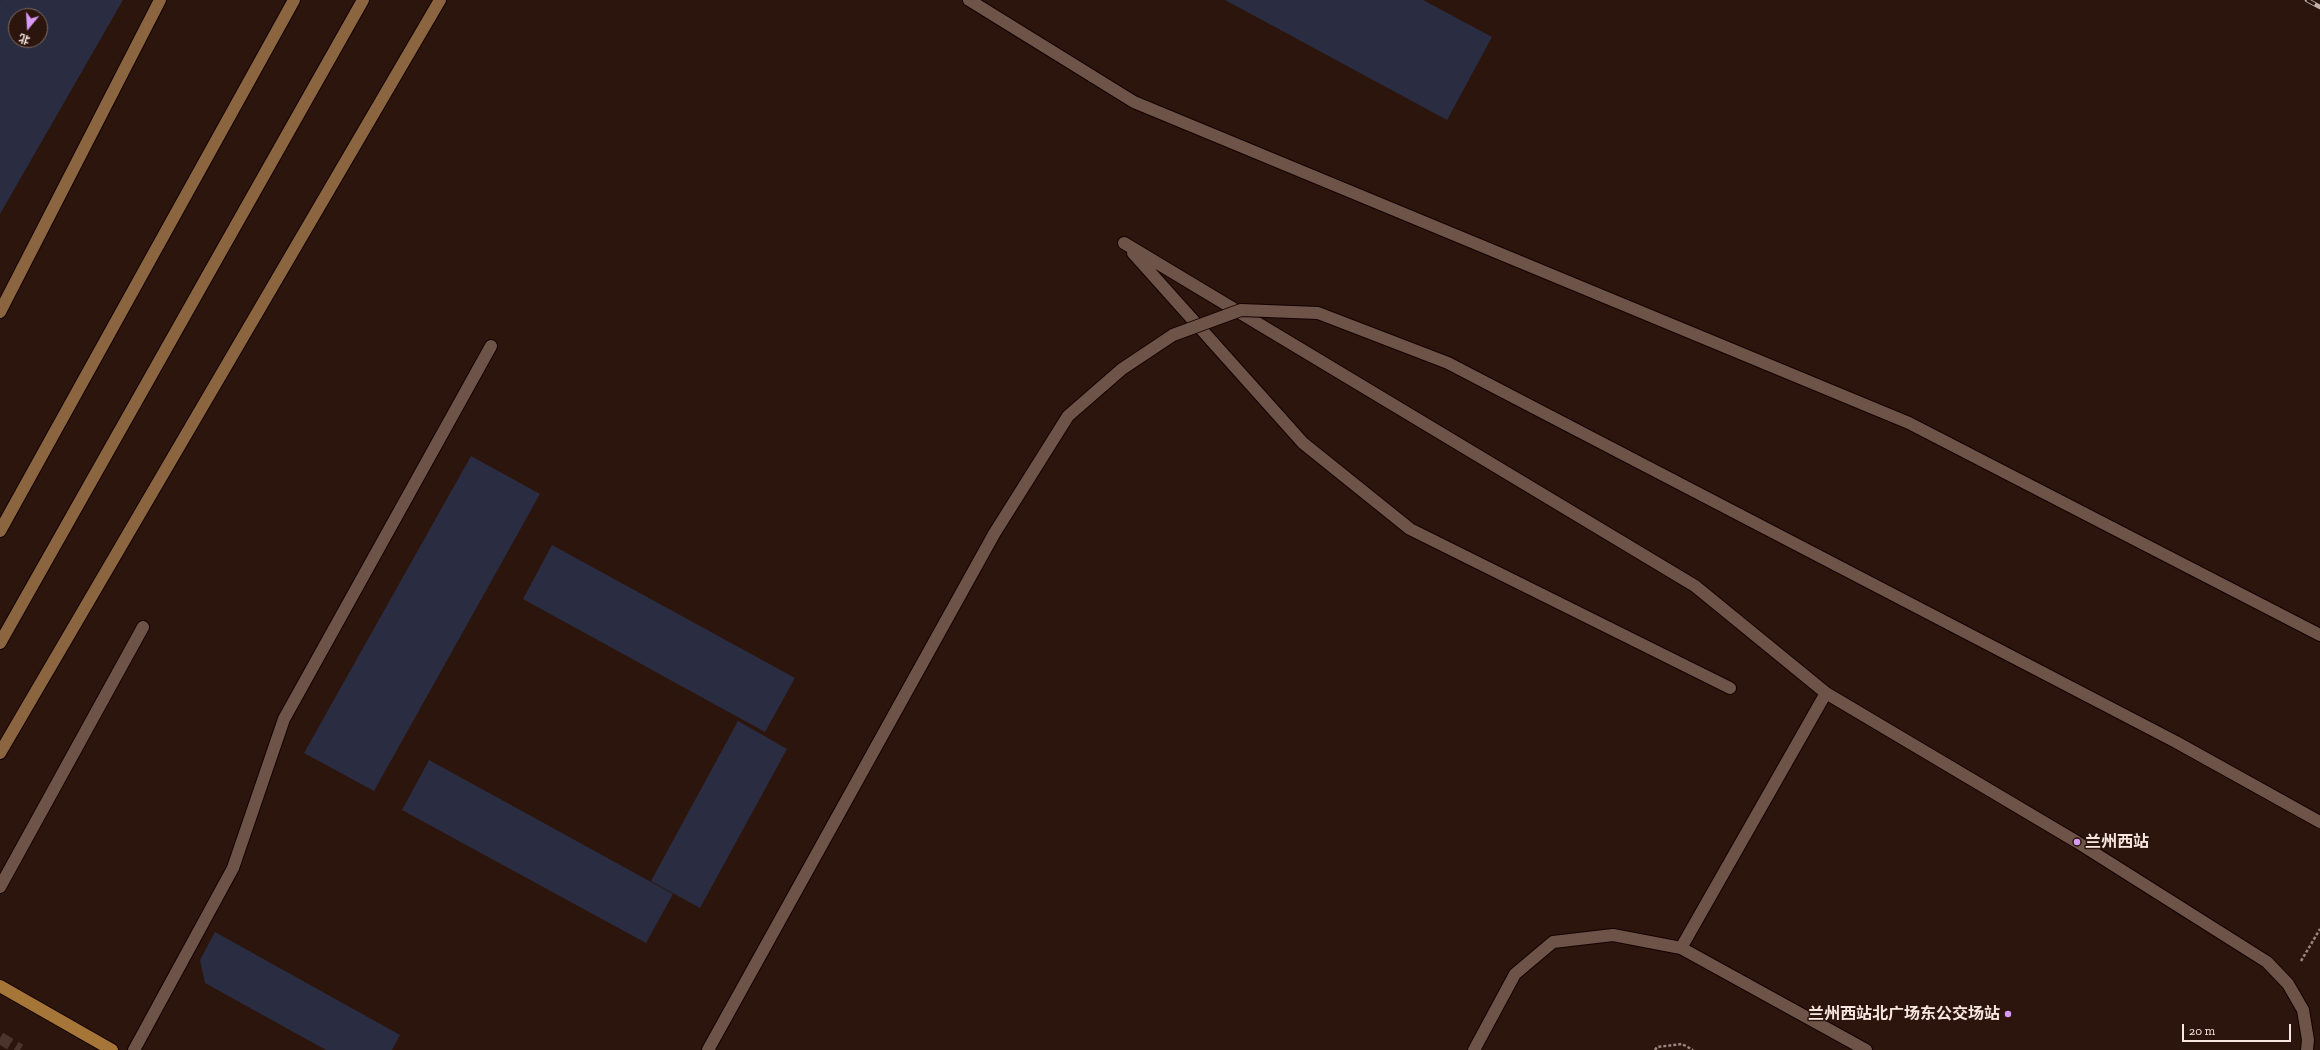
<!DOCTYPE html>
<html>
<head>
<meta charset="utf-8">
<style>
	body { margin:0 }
	#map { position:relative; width:2320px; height:1050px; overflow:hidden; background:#2c150c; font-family:"Zilla Slab","Noto Sans SC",serif }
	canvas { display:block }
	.north { position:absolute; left:8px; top:8px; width:40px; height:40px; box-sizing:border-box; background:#2c150c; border:1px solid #7d6961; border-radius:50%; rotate:198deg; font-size:11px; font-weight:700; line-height:16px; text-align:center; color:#f7e6e0 }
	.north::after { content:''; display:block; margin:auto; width:14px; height:18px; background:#d89af8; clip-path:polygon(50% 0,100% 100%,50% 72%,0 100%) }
	.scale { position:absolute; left:2182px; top:1024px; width:109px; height:18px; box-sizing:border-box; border:2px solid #f7e6e0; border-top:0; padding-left:5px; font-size:12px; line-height:14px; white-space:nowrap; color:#f7e6e0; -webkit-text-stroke:3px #2c150c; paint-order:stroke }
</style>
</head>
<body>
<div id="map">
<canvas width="2320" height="1050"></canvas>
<div class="north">北</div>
<div class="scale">20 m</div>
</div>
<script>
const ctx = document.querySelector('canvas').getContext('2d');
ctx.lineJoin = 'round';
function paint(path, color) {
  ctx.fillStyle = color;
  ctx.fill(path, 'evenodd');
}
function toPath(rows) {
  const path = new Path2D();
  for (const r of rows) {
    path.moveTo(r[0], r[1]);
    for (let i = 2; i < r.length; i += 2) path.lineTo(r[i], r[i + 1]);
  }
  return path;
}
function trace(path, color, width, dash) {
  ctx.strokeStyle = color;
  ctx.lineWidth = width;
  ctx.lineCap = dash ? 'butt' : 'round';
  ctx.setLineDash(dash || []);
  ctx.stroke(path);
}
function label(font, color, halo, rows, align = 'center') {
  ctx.font = font + ' "Zilla Slab","Noto Sans SC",serif';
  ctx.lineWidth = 3;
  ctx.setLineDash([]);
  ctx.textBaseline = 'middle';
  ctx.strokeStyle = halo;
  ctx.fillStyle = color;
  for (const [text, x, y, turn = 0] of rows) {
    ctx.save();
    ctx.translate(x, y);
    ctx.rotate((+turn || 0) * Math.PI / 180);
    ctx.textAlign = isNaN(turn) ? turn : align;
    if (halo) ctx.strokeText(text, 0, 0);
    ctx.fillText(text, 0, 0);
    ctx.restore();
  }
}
paint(toPath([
	[1,0,123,0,0,214,0,1],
	[16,16,40,16,40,40,16,40],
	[1225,0,1423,0,1492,37,1447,120],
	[471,456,540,494,374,791,304,753],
	[552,545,795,678,765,732,523,599],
	[738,721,787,749,700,908,651,881],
	[429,760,673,894,646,943,402,810],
	[215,932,400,1035,392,1050,326,1050,205,983,200,960]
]), '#2a2c42');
trace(toPath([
	[0,1038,20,1050]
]), '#4a342c', 12, [12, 6]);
const service = toPath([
	[969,0,1134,102,1909,423,2320,635],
	[1124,243,1695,586,1826,693,2077,842,2267,962,2288,984,2303,1010,2308,1040,2307,1050],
	[1133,253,1303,443,1410,529,1730,688],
	[0,887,143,627],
	[1681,948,1826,693],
	[134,1050,233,868,284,719,491,346],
	[708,1050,994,534],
	[1474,1050,1515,974,1553,942,1613,935,1681,948,1866,1050]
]);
const secondary = toPath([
	[0,312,160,0],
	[0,531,294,0],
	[0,643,363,0],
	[0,753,440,0]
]);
const primary = toPath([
	[0,986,112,1050]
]);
trace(service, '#130200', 14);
trace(secondary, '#130200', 14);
trace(primary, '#130200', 14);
trace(toPath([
	[2301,961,2320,929],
	[1655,1050,1657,1047,1682,1044,1693,1050]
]), '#99857e', 2.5, [3, 2]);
trace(service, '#6e5348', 12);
trace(secondary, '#8a6540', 12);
trace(primary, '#a67638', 12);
const rail = toPath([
	[2307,0,2320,7]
]);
trace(rail, '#c4b1ab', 4.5);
trace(rail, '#2c150c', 3, [9]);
const serviceBridge = toPath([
	[994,534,1068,416,1122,369,1173,335,1241,310,1318,313,1448,363,2176,742,2320,822]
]);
trace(serviceBridge, '#130200', 14, []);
trace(serviceBridge, '#6e5348', 12);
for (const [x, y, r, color] of [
	[2077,842,4,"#d89af8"],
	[2008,1014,4,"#d89af8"]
]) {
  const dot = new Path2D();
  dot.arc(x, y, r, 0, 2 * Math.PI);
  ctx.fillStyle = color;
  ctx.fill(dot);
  trace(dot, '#2c150c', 1.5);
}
label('bold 16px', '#f7e6e0', '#2c150c', [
	["兰州西站",2085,842],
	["兰州西站北广场东公交场站",2000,1014,"right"]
], 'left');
</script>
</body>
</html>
